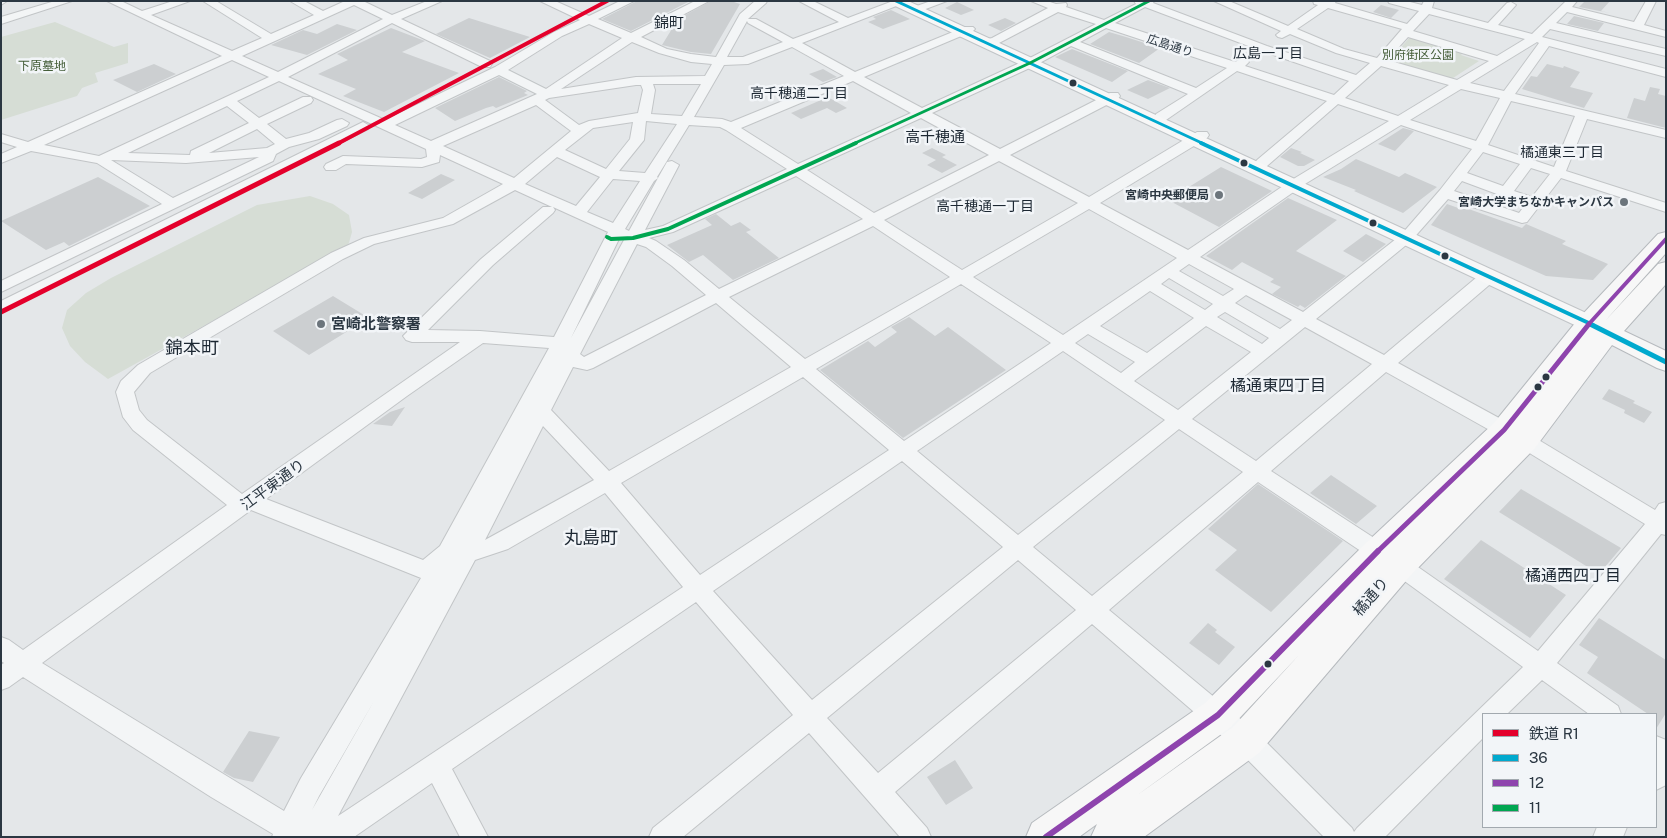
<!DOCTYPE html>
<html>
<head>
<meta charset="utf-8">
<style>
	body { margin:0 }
	#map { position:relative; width:1667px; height:838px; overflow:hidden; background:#e4e7e9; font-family:"Public Sans","Noto Sans JP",sans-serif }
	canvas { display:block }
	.frame { position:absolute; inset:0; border:2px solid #2b3742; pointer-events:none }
	.legend { position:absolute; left:1482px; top:713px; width:175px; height:115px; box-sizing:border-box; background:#f2f5f8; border:1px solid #a2a9af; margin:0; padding:6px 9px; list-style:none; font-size:15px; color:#2b3742 }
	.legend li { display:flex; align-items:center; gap:10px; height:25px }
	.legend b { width:25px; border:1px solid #a2a9af }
</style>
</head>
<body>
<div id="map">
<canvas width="1667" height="838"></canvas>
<div class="frame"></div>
<ul class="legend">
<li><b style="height:6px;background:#e4002b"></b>鉄道 R1</li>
<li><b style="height:6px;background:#00a9ce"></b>36</li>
<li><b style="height:6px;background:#8e44ad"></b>12</li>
<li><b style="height:6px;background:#00a651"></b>11</li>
</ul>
</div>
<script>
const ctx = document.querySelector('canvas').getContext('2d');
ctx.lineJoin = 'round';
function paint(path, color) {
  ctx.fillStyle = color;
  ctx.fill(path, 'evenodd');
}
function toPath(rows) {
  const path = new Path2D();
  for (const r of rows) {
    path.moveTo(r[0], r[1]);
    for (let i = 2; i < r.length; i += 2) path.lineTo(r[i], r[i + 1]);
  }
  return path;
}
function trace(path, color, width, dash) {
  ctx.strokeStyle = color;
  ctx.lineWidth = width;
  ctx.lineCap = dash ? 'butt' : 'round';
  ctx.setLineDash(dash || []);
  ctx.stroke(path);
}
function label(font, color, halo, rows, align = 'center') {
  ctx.font = font + ' "Public Sans","Noto Sans JP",sans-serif';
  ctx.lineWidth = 5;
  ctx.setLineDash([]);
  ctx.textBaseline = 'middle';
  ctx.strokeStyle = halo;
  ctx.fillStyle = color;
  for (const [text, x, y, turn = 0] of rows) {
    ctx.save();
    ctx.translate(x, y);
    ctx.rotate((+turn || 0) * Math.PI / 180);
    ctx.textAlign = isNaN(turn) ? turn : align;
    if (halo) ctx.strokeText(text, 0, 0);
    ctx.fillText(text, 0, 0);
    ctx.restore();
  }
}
paint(toPath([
	[55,22,114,47,128,43,128,63,95,73,98,82,82,88,77,96,1,120,1,37],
	[1411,36,1464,52,1461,55,1479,61,1450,80,1387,63],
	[310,196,333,204,349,215,352,232,348,246,108,379,85,362,70,346,62,328,67,310,86,293,111,278,257,205]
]), '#d6ddd5');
paint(toPath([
	[637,1,690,1,631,31,602,19],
	[711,1,731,1,740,4,711,54,691,52,662,45,678,19],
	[1585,1,1610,1,1601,11,1610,13,1579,7],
	[957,2,974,10,961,15,945,8],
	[1381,5,1399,10,1391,18,1373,12],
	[891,10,910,19,883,29,868,22,876,19,873,17],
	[1574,16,1604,23,1598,31,1567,24],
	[469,18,530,37,490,58,436,34],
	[1005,18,1016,23,1001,31,988,25],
	[337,24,357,30,307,55,271,45,303,30,317,34],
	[391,28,425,41,402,52,459,73,384,112,343,96,356,89,318,74,348,60,337,54],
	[1109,32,1126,37,1160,48,1139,63,1090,44],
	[1072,49,1128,71,1112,82,1055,57],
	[154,64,176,74,137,92,113,80],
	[1547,64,1563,68,1564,66,1580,72,1570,87,1593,93,1584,108,1522,89,1531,76,1537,77],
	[823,69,837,77,823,82,809,74],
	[499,77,527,91,524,93,528,95,496,108,493,106,486,108,455,121,435,108],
	[1148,80,1170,88,1148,99,1127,90],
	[1650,87,1660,89,1658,94,1666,96,1666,128,1627,118,1634,98,1645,101],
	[828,97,847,108,836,113,827,108,801,119,791,113],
	[1403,128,1414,131,1395,151,1378,144],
	[932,148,946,155,942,157,957,165,942,173,927,165,936,160,922,153],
	[1291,148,1302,152,1300,153,1315,160,1304,166,1298,166,1280,157],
	[1356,159,1399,177,1405,173,1437,187,1403,213,1354,191,1356,190,1323,177,1341,169],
	[1221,167,1272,191,1219,227,1168,200],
	[441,174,455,180,422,199,408,193],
	[98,177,150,206,69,246,64,242,46,250,1,221],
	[1288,198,1337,220,1296,251,1346,276,1305,308,1300,305,1298,307,1272,294,1281,287,1270,282,1274,279,1242,262,1232,270,1206,256],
	[1447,204,1461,209,1463,207,1522,228,1526,224,1566,241,1562,244,1608,264,1593,280,1546,276,1431,225],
	[716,214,731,226,740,222,751,230,746,232,779,258,733,280,703,255,689,262,667,245,712,225,705,219],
	[1366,234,1386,244,1363,262,1343,251],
	[333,296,369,318,309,355,273,331],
	[909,317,935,336,948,327,1006,370,903,438,820,370,868,341,875,347,897,332,891,327],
	[1609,389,1635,401,1633,403,1652,412,1644,423,1624,413,1625,410,1602,399],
	[405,407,392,426,373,424,390,412],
	[1331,475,1377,506,1356,524,1310,493],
	[1258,484,1343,541,1271,612,1215,570,1237,550,1208,529],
	[1521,489,1621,548,1599,574,1499,512],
	[1481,540,1566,595,1530,638,1444,579],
	[1599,618,1666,660,1666,713,1656,729,1656,714,1648,714,1587,673,1598,657,1579,645],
	[1208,623,1217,630,1215,632,1235,647,1219,665,1189,643],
	[249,731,280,737,253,782,234,778,223,772],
	[955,760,973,788,946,805,927,777]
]), '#cccfd1');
const minor = toPath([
	[1,1,7,1,1,5,1,1],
	[55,1,72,1,1,24,1,17,55,1],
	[107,1,121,1,142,11,173,1,190,1,151,15,232,51,262,38,203,1,216,1,271,34,314,15,290,1,304,1,323,11,345,1,363,1,392,15,427,1,442,1,401,19,490,61,492,64,490,67,482,67,392,23,288,77,385,120,495,67,554,32,580,20,540,1,555,1,589,16,620,1,634,1,598,19,631,33,695,1,709,1,641,37,667,49,691,54,716,57,740,14,755,1,767,1,766,3,749,18,748,19,756,19,793,39,839,22,799,1,813,1,848,18,893,1,909,1,802,43,855,72,965,27,973,27,975,29,973,31,864,77,922,108,1026,60,1096,24,1058,12,999,43,981,45,979,43,981,41,992,38,1048,8,1031,1,1047,1,1056,4,1066,3,1067,5,1066,7,1104,20,1136,4,1134,1,1154,1,1153,3,1267,46,1356,75,1370,63,1336,53,1290,34,1282,38,1278,37,1276,35,1281,31,1214,1,1229,1,1288,26,1318,5,1314,4,1313,1,1336,1,1335,3,1407,24,1419,11,1389,3,1388,1,1406,1,1422,5,1424,1,1434,1,1432,8,1488,23,1507,3,1511,2,1516,5,1498,25,1532,34,1566,1,1577,1,1572,7,1634,22,1646,1,1656,1,1644,25,1666,31,1666,37,1567,12,1556,23,1666,49,1666,56,1550,29,1542,37,1666,69,1666,77,1549,46,1515,94,1666,130,1666,138,1587,119,1566,171,1666,203,1666,212,1561,178,1527,222,1522,223,1448,199,1411,241,1316,319,1384,355,1483,272,1495,272,1497,276,1495,280,1398,363,1532,436,1655,510,1659,504,1666,502,1666,535,1661,534,1557,663,1618,706,1621,714,1589,714,1542,680,1507,714,1483,714,1483,738,1385,837,1324,837,1237,749,1092,624,895,792,927,828,931,837,900,837,809,733,683,837,649,837,653,828,793,715,696,602,452,769,488,837,460,837,432,783,354,837,272,837,273,834,211,797,23,677,9,687,1,690,1,665,4,663,1,661,1,637,9,640,23,650,227,505,133,430,123,417,116,392,121,381,138,365,331,253,364,238,443,218,503,184,440,155,439,162,422,167,346,164,336,170,326,170,324,167,326,164,343,156,421,159,427,157,426,149,279,81,237,101,259,118,303,97,311,97,313,100,311,103,267,124,286,139,309,133,337,120,342,119,349,123,347,126,319,139,289,147,276,154,273,161,1,292,1,281,162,204,97,163,31,151,1,163,1,154,17,147,1,142,1,134,28,142,222,56,107,1],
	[354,5,383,19,278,72,242,56,354,5],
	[1145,7,1259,50,1349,81,1334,95,1245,66,1249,62,1247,59,1243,58,1235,62,1115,23,1145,7],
	[1328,8,1402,29,1377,58,1344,49,1297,29,1328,8],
	[1429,14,1486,29,1525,39,1497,56,1413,31,1429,14],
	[747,21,748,23,783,42,743,57,727,57,747,21],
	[589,24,622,38,546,89,508,70,562,36,589,24],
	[1106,28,1227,68,1196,88,1080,42,1106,28],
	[1408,37,1489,61,1457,80,1387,60,1408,37],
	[632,42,659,53,691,62,712,64,705,76,636,77,561,89,632,42],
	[1537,42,1539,43,1504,91,1470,83,1537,42],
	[1071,46,1188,94,1156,114,1155,117,1156,120,1161,121,1166,120,1237,71,1327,101,1257,160,1255,163,1262,167,1267,166,1338,104,1389,121,1295,178,1188,250,1100,203,1207,138,1209,135,1207,132,1197,132,1089,197,1010,155,1118,99,1120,96,1118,93,1110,93,1000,149,932,113,1034,66,1071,46],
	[792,47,844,76,731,122,722,119,694,117,724,65,748,64,792,47],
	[232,60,269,77,99,156,44,145,232,60],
	[1381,66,1449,85,1398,116,1345,98,1381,66],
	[499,75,537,94,431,141,395,125,499,75],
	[853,81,911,113,798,164,741,128,853,81],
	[653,84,701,84,682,116,651,114,655,90,653,84],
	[636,85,641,85,643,90,638,113,589,121,579,125,545,100,549,98,636,85],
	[1461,89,1500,98,1476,141,1410,120,1461,89],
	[1511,101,1575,116,1554,167,1488,145,1511,101],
	[536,105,571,131,514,178,443,146,536,105],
	[227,106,249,123,191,151,190,155,128,153,227,106],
	[921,118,989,155,874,213,807,170,921,118],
	[646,121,677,124,645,173,619,171,644,140,646,121],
	[633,122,630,139,606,169,565,150,593,128,633,122],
	[689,125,720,127,726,130,787,169,663,226,645,230,679,165,672,161,667,162,658,178,657,177,689,125],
	[1401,125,1472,149,1440,190,1401,235,1303,312,1200,257,1305,184,1401,125],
	[257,129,275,144,267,148,209,153,257,129],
	[1483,152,1520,164,1503,186,1467,173,1483,152],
	[259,157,173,198,111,160,186,163,259,157],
	[557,157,600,177,576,206,525,184,557,157],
	[999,161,1078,203,962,270,884,220,999,161],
	[1531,168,1550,174,1532,197,1514,191,1531,168],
	[796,176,863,219,719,289,684,260,656,241,649,238,673,232,796,176],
	[658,178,629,231,625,229,654,181,658,178],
	[613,179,640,181,613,223,587,212,613,179],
	[1462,181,1497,194,1491,202,1492,204,1454,191,1462,181],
	[515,190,552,207,543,207,481,259,403,336,406,340,412,342,460,342,242,494,147,420,139,410,134,392,150,373,343,259,374,244,453,224,515,190],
	[1508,198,1525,205,1519,213,1499,206,1503,205,1508,198],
	[553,207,608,232,554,337,480,331,428,330,493,265,553,213,555,210,553,207],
	[1089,209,1177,258,1063,335,973,277,1089,209],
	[873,226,950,277,805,359,729,297,873,226],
	[620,238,624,240,571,338,619,239,620,238],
	[637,244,646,247,672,266,706,295,584,357,580,354,637,244],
	[1189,264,1234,289,1223,296,1179,271,1189,264],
	[1169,278,1213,304,1205,310,1161,284,1169,278],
	[961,284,1051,343,904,441,816,369,961,284],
	[1150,291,1194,318,1147,353,1100,326,1150,291],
	[1246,295,1292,320,1280,329,1235,303,1246,295],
	[716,303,791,367,609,471,551,410,573,367,587,370,593,368,716,303],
	[1225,312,1269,338,1262,344,1217,317,1225,312],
	[1206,326,1251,352,1178,410,1134,381,1206,326],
	[1305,327,1372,364,1256,461,1192,419,1305,327],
	[1088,334,1135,362,1121,373,1075,343,1088,334],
	[483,343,549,348,440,546,423,560,266,499,407,396,483,343],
	[1063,351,1165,420,1018,535,917,451,1063,351],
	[1386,372,1518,446,1645,524,1538,651,1408,560,1271,471,1386,372],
	[803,377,889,450,700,575,621,483,803,377],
	[543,426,594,480,485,540,543,426],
	[1179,429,1243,472,1092,596,1033,547,1179,429],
	[902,461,1003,547,812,700,713,591,902,461],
	[1258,482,1392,572,1523,667,1357,828,1354,832,1352,828,1255,731,1109,610,1258,482],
	[605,493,683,587,338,816,475,560,508,549,605,493],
	[251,510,421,578,301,778,284,811,42,663,251,510],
	[1018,560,1076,610,878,773,827,718,1018,560],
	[374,701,312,810,319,796,374,701],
	[931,1,947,1,915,13,910,10,911,8,931,1],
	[363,122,370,126,368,129,1,313,1,301,363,122],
	[1656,736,1666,740,1666,785,1656,790,1656,736],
	[1597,827,1627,827,1623,837,1593,837,1597,827]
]);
const major = toPath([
	[889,1,908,1,1597,318,1600,323,1597,328,1589,330,1581,328,891,4,889,1]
]);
const highway = toPath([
	[1666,232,1666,253,1605,321,1658,264,1666,262,1666,284,1624,331,1666,351,1666,371,1657,368,1612,345,1535,448,1411,575,1259,753,1144,837,1091,837,1097,824,1079,837,1026,837,1032,823,1205,703,1367,542,1494,423,1580,317,1658,234,1666,232],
	[1299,655,1233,727,1136,796,1231,727,1299,655]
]);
trace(minor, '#c2c5c7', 2);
trace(major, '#c0c4c7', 2);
trace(highway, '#b6babe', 2);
paint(minor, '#f3f5f6');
paint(major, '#f7f7f7');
paint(highway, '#f7f7f7');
trace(toPath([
	[896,1,1204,144]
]), '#00a9ce', 3);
trace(toPath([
	[1201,143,1593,325]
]), '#00a9ce', 4);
trace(toPath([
	[1590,324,1666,362]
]), '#00a9ce', 5);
trace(toPath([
	[1588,325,1666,239]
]), '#8e44ad', 4);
trace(toPath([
	[1377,552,1504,430,1589,324]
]), '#8e44ad', 5);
trace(toPath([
	[1046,837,1218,715,1378,551]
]), '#8e44ad', 6);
trace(toPath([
	[853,144,1030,63,1149,1]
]), '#00a651', 3);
trace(toPath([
	[607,237,611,239,633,238,668,229,856,143]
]), '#00a651', 4);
trace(toPath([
	[337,144,607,1]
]), '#e4002b', 4);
trace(toPath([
	[1,312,339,143]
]), '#e4002b', 5);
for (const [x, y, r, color] of [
	[1073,83,4.5,"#2b3742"],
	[1244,163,4.5,"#2b3742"],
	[1219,195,5,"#6c757c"],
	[1624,202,5,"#6c757c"],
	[1373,223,4.5,"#2b3742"],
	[1445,256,4.5,"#2b3742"],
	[321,324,5,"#6c757c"],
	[1546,377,4.5,"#2b3742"],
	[1538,387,4.5,"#2b3742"],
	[1268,664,4.5,"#2b3742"]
]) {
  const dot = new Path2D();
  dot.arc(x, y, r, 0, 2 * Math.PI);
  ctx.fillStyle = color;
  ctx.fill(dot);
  trace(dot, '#f2f5f8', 2);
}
label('12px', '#2b3742', '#f2f5f8', [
	["広島通り",1170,46,18]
]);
label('12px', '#455e39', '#f2f5f8', [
	["別府街区公園",1418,55],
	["下原墓地",42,66]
]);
label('bold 12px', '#2b3742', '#f2f5f8', [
	["宮崎中央郵便局",1209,195],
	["宮崎大学まちなかキャンパス",1614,202]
], 'right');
label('14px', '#1d2833', '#f2f5f8', [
	["広島一丁目",1268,54],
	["高千穂通二丁目",799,94],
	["橘通東三丁目",1562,153],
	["高千穂通一丁目",985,207]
]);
label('15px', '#1d2833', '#f2f5f8', [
	["錦町",669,23],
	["高千穂通",935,137]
]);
label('bold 15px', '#2b3742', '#f2f5f8', [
	["宮崎北警察署",331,324]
], 'left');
label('15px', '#2b3742', '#f2f5f8', [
	["江平東通り",273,485,-36],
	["橘通り",1371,597,-49]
]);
label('16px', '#1d2833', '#f2f5f8', [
	["橘通東四丁目",1278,386],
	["橘通西四丁目",1573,576]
]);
label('18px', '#1d2833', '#f2f5f8', [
	["錦本町",192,348],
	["丸島町",591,538]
]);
</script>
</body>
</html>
